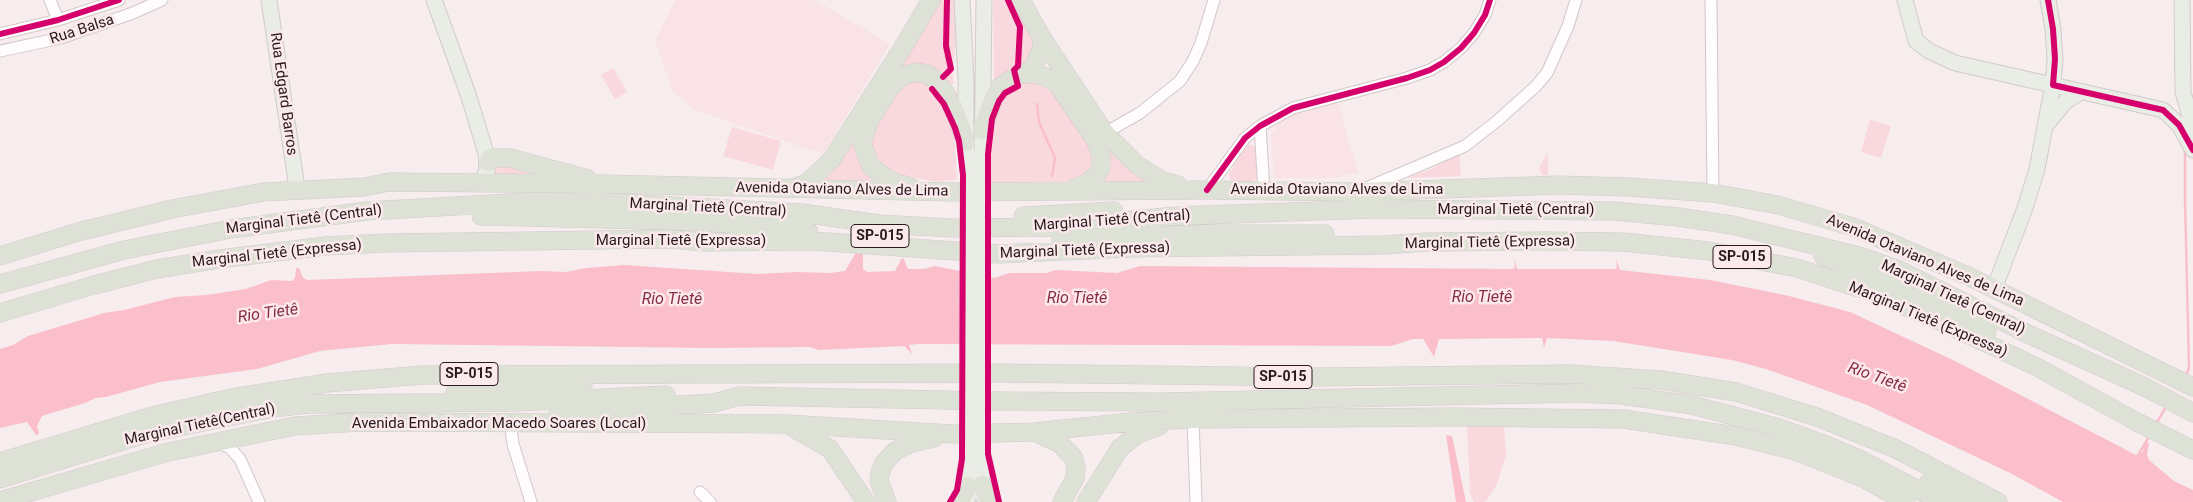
<!DOCTYPE html>
<html>
<head>
<meta charset="utf-8">
<style>
	body { margin:0 }
	canvas { display:block; background:#f7edee }
</style>
</head>
<body>
<canvas width="2193" height="502"></canvas>
<script>
const ctx = document.querySelector('canvas').getContext('2d');
ctx.lineJoin = 'round';
function paint(path, color) {
  ctx.fillStyle = color;
  ctx.fill(path, 'evenodd');
}
function toPath(rows) {
  const path = new Path2D();
  for (const r of rows) {
    path.moveTo(r[0], r[1]);
    for (let i = 2; i < r.length; i += 2) path.lineTo(r[i], r[i + 1]);
  }
  return path;
}
function trace(path, color, width, dash) {
  ctx.strokeStyle = color;
  ctx.lineWidth = width;
  ctx.lineCap = dash ? 'butt' : 'round';
  ctx.setLineDash(dash || []);
  ctx.stroke(path);
}
function label(font, color, halo, rows, align = 'center') {
  ctx.font = font + ' Roboto,sans-serif';
  ctx.lineWidth = 5;
  ctx.setLineDash([]);
  ctx.textBaseline = 'middle';
  ctx.strokeStyle = halo;
  ctx.fillStyle = color;
  for (const [text, x, y, turn = 0] of rows) {
    ctx.save();
    ctx.translate(x, y);
    ctx.rotate((+turn || 0) * Math.PI / 180);
    ctx.textAlign = isNaN(turn) ? turn : align;
    if (halo) ctx.strokeText(text, 0, 0);
    ctx.fillText(text, 0, 0);
    ctx.restore();
  }
}
paint(toPath([
	[675,0,815,0,890,44,823,154,695,110,673,92,656,44,656,38],
	[1338,103,1358,173,1333,178,1274,178,1271,134,1278,124,1293,114]
]), '#f9e3e6');
paint(toPath([
	[936,0,955,0,958,26,952,70,954,85,947,81,941,72,929,65,913,63,899,68,856,150,861,166,872,180,814,182],
	[993,0,1012,0,1036,40,1036,55,994,80],
	[613,68,627,92,615,99,601,75],
	[917,81,928,84,942,100,954,131,957,179,955,180,937,182,902,176,883,165,873,152,871,135,898,90,909,82],
	[1031,81,1053,92,1092,148,1095,155,1092,168,1088,176,1071,183,987,183,990,123,1000,96,1018,84],
	[1870,120,1891,126,1881,158,1861,152],
	[732,127,781,141,773,170,723,156],
	[1248,145,1253,145,1256,150,1257,178,1252,181,1233,181,1230,179,1229,174,1244,147],
	[1110,151,1125,166,1150,183,1100,183,1111,168,1107,152],
	[1548,152,1548,175,1542,175,1539,168],
	[1459,154,1461,176,1407,178,1429,170],
	[497,162,553,175,492,175],
	[1467,422,1504,423,1506,455,1497,484,1489,497,1484,502,1474,502,1470,494]
]), '#f9d8de');
paint(toPath([
	[860,253,863,254,863,269,867,272,895,271,902,258,904,259,908,269,924,269,935,266,995,278,1009,273,1047,273,1055,270,1117,273,1140,266,1513,269,1515,267,1514,258,1517,269,1615,269,1617,268,1616,259,1620,270,1710,280,1785,295,1850,312,1955,361,2136,455,2143,452,2145,442,2149,443,2147,455,2149,460,2174,481,2193,490,2193,502,2063,502,2010,473,1867,405,1766,369,1732,360,1613,341,1547,338,1544,348,1542,338,1540,338,1439,339,1434,357,1423,339,1413,339,1391,346,918,344,909,345,912,354,904,346,819,350,810,347,709,348,392,344,320,351,257,369,160,382,106,397,96,398,85,403,42,416,37,426,39,434,36,435,27,422,0,428,0,349,13,345,28,336,104,313,124,310,175,297,206,295,246,289,271,280,292,281,295,278,296,268,299,268,303,278,308,280,542,271,565,272,586,268,624,265,758,274,797,272,830,273,845,271,855,254],
	[1446,435,1452,436,1466,502,1456,502]
]), '#fabfca');
trace(toPath([
	[1037,104,1039,122,1055,158,1052,176],
	[2185,149,2185,200,2189,368,2186,375],
	[2156,424,2167,405],
	[2137,457,2150,435]
]), '#fabfca', 2.5);
const minor = toPath([
	[50,0,58,20],
	[1711,0,1713,193],
	[0,34,58,20,119,0],
	[0,51,61,38,133,13,162,0],
	[1260,126,1264,191],
	[1105,133,1140,113,1180,81,1193,61,1201,43,1214,0],
	[1364,189,1465,146,1497,121,1536,86,1547,73,1568,26,1576,0],
	[1207,190,1245,138,1260,126,1293,108,1407,78,1430,70,1444,62,1461,48,1474,33,1485,15,1490,0],
	[1193,419,1196,502],
	[510,423,513,444,531,502],
	[216,443,229,447,240,459,259,502],
	[700,492,710,502]
]);
const major = toPath([
	[269,0,297,188],
	[434,0,468,94,486,153,487,171,481,183],
	[962,0,966,79,966,142,969,175],
	[1905,0,1916,41,1929,51,1955,63,2163,110,2179,125,2193,150],
	[2182,0,2183,92,2193,127],
	[2046,125,2066,101,2081,92],
	[982,175,984,0],
	[1994,289,2025,208,2037,169,2045,126,2053,85,2055,59,2053,29,2048,0],
	[981,460,983,496],
	[968,498,969,460]
]);
const highway = toPath([
	[1021,0,1042,38,1105,133,1137,165,1161,180,1178,185],
	[1022,74,1034,67,1041,49,1042,38],
	[982,130,996,93,1000,87,1012,79,1022,74,1035,74,1046,77,1057,84,1095,139,1101,156,1101,168,1096,176,1087,183,1074,188],
	[488,162,491,158,510,158,588,179],
	[911,187,891,181,871,167,862,143,869,122,889,89,898,80,906,75,917,72,927,74,933,78,945,92,953,107,966,142],
	[793,188,807,183,832,159,902,49,931,0],
	[481,216,686,221,754,225,797,229,809,232],
	[1023,216,1114,211],
	[1061,240,1203,234,1325,234],
	[0,256,78,232,172,209,264,192,364,187,389,182,605,184,951,192,1207,190,1358,192,1559,185,1629,187,1713,193,1778,205,1853,227,1968,276,2193,387],
	[1823,256,1922,297,1987,331],
	[0,284,124,250,231,229,367,211,563,200,802,213,879,224,952,228,1056,227,1176,216,1374,209,1614,211,1678,217,1732,225,1859,256,1897,269,2028,334,2147,388,2193,413],
	[0,313,94,285,157,269,219,259,326,246,386,243,669,239,704,242,813,241,999,254,1130,248,1384,245,1427,242,1546,241,1623,242,1709,251,1797,268,1874,293,1939,321,2037,367,2137,422,2193,450],
	[455,392,583,386],
	[558,412,714,403,739,396,997,401,1160,402,1579,393,1621,395,1692,405,1779,428,1826,445,1859,459,1941,502],
	[790,426,830,449,866,502],
	[1035,432,1060,444,1074,458,1076,468,1075,478,1062,502],
	[0,462,152,416,231,398,327,383,422,375,997,373,1316,377,1570,374,1661,380,1736,392,1817,417,1896,449,1998,502],
	[0,479,149,433,273,408,308,404,516,402,666,395],
	[1928,483,1968,502],
	[982,485,990,502],
	[0,501,168,452,295,426,361,422,787,424,952,434,1035,432,1131,422,1193,419,1456,417,1623,419,1736,436,1792,450,1818,460,1865,479,1906,502],
	[887,502,879,481,880,473,884,463,895,451,912,443,934,438],
	[960,502,968,486],
	[1086,502,1120,448,1138,434,1159,426]
]);
trace(minor, '#d3c7c8', 13);
trace(major, '#d1cbcb', 17);
trace(highway, '#d1cbcb', 19);
trace(minor, '#fefcfc', 11);
trace(major, '#eaece6', 15);
trace(highway, '#dee2d6', 18);
const majorBridge = toPath([
	[969,460,969,175],
	[981,460,982,175]
]);
trace(majorBridge, '#d1cbcb', 17, []);
trace(majorBridge, '#eaece6', 15);
trace(toPath([
	[2048,0,2053,29,2055,59,2053,85,2163,110,2179,125,2193,150],
	[0,34,58,20,119,0],
	[943,77,951,69,946,46,947,0],
	[932,89,944,104,955,128,959,141,963,175,962,459,957,490,950,502],
	[1207,190,1245,138,1260,126,1293,108,1407,78,1430,70,1444,62,1461,48,1474,33,1485,15,1490,0],
	[999,502,988,454,988,154,992,119,999,101,1005,93,1018,86,1014,70,1018,66,1020,27,1008,0]
]), '#d6006c', 6);
for (const [x, y, w] of [
	[880,236,58],
	[1742,257,58],
	[469,374,58],
	[1283,377,58]
]) {
  const box = new Path2D();
  box.roundRect(x - w / 2, y - 11.5, w, 23, 4);
  ctx.fillStyle = '#fbe9eb';
  ctx.fill(box);
  trace(box, '#28191c', 1);
}
label('bold 14px', '#28191c', null, [
	["SP-015",880,236],
	["SP-015",1742,257],
	["SP-015",469,374],
	["SP-015",1283,377]
]);
label('15px', '#28191c', '#fbe9eb', [
	["Rua Balsa",82,30,-18],
	["Rua Edgard Barros",283,94,82],
	["Avenida Otaviano Alves de Lima",842,190,1],
	["Avenida Otaviano Alves de Lima",1337,190],
	["Marginal Tietê (Central)",708,208,3],
	["Marginal Tietê (Central)",1516,210],
	["Marginal Tietê (Central)",304,220,-7],
	["Marginal Tietê (Central)",1112,221,-4],
	["Marginal Tietê (Expressa)",681,241],
	["Marginal Tietê (Expressa)",1490,243,-1],
	["Marginal Tietê (Expressa)",1085,251,-2],
	["Marginal Tietê (Expressa)",277,254,-6],
	["Avenida Otaviano Alves de Lima",1925,261,23],
	["Marginal Tietê (Central)",1953,298,25],
	["Marginal Tietê (Expressa)",1928,320,23],
	["Avenida Embaixador Macedo Soares (Local)",499,424],
	["Marginal Tietê(Central)",200,425,-12]
]);
label('italic 16px', '#882c46', '#fbe9eb', [
	["Rio Tietê",1482,298],
	["Rio Tietê",1077,299],
	["Rio Tietê",672,300],
	["Rio Tietê",268,314,-8],
	["Rio Tietê",1877,378,20]
]);
</script>
</body>
</html>
